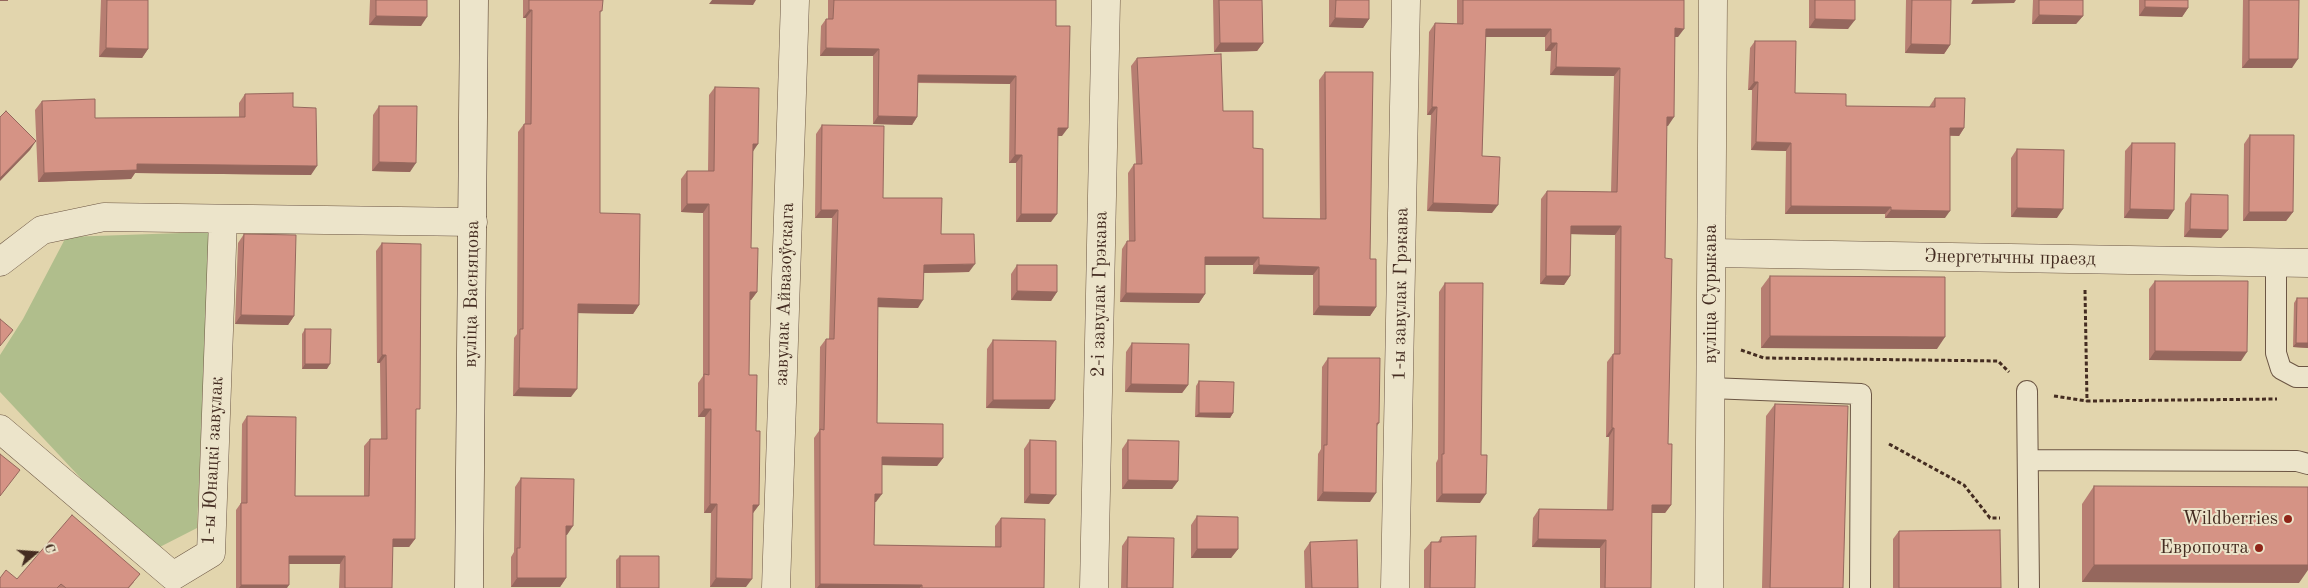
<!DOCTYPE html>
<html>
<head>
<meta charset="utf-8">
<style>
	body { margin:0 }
	#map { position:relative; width:2308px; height:588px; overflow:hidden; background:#e2d5ad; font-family:"Old Standard TT",serif }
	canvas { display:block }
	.north { position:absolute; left:10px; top:528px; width:50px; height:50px; -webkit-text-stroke:4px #ece4ca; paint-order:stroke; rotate:72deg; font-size:14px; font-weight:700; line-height:20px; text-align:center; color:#442c21 }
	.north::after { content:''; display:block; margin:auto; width:18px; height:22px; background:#442c21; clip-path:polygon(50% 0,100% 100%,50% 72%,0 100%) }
</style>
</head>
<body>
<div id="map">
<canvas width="2308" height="588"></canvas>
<div class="north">С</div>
</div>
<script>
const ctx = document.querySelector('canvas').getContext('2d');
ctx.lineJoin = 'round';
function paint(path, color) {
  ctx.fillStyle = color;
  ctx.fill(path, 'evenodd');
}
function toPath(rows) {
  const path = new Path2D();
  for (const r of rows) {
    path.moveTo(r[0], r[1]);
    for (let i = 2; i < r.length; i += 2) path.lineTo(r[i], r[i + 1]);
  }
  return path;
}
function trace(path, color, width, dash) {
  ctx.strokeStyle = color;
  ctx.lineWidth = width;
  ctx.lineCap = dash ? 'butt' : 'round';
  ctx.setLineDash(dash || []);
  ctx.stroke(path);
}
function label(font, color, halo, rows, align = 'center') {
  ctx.font = font + ' "Old Standard TT",serif';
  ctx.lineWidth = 4;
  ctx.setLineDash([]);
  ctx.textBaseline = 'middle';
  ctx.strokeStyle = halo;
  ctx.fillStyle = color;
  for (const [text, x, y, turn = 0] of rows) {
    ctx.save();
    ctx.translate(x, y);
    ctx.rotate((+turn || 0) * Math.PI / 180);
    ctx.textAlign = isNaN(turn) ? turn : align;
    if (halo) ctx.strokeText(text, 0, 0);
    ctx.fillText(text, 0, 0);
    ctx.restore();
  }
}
paint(toPath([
	[210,232,197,528,150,552,0,392,0,355,23,319,66,237]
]), '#b0be8c');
const lane = toPath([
	[2276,262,2276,353,2281,369,2296,377,2308,377],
	[1710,388,1861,394,1860,588],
	[2027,391,2029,588],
	[2028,460,2297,461,2308,464]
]);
const street = toPath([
	[1712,253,2308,263],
	[0,262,42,230,104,217,473,222],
	[0,429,173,576,211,553,223,219],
	[776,588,795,0],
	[1094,588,1106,0],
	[1395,588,1406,0],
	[1709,588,1713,0]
]);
const secondary = toPath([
	[469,588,474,0]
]);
trace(lane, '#6c5644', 22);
trace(street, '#6c5644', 29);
trace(secondary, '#442c21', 29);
trace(toPath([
	[2085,290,2087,401,2277,399],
	[1741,350,1764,358,1998,361,2009,372],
	[2054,396,2087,401],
	[1889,444,1964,485,1990,518,2000,518]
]), '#442c21', 3, [4, 2.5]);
trace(lane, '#ece4ca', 20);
trace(street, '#ece4ca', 28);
trace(secondary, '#ece4ca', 28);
paint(toPath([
	[101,0,148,0,148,49,142,58,99,57],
	[370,0,427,0,421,26,369,25],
	[523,0,603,0,600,14,600,213,639,305,633,314,578,313,571,397,513,396,514,338,517,334,518,132,524,124,525,124,526,18,523,18],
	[828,0,1056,0,1056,26,1062,136,1058,136,1051,222,1016,222,1016,163,1009,163,1010,84,918,83,917,117,912,125,873,124,873,56,820,56,821,26,826,19,828,19],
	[1213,0,1262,0,1263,43,1257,51,1214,52],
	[1329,0,1369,0,1369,19,1363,28,1329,27],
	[1457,0,1684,0,1678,37,1675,37,1668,126,1666,126,1665,258,1668,444,1671,505,1665,513,1652,513,1651,588,1600,588,1600,548,1532,547,1533,518,1539,509,1607,510,1609,437,1606,437,1607,362,1613,354,1614,354,1615,235,1571,234,1570,276,1564,285,1540,284,1541,199,1547,191,1611,192,1614,76,1550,75,1551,51,1545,51,1545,37,1485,37,1482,156,1492,213,1427,211,1431,115,1427,115,1429,32,1435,23,1457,24],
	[1809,0,1855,0,1848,29,1809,28],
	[1906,0,1951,0,1950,45,1944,54,1905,53],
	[2033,0,2083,0,2083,16,2076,24,2032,24],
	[2139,0,2188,0,2188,8,2182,17,2139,16],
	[2243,0,2299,0,2292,68,2242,68],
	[1755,41,1795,93,1846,106,1929,107,1935,98,1964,128,1959,136,1950,136,1945,218,1885,218,1885,214,1785,214,1786,151,1751,150,1752,90,1748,90,1750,48],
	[1137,58,1223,111,1253,148,1263,218,1320,219,1319,80,1325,72,1370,259,1376,307,1370,316,1313,315,1313,275,1253,274,1253,265,1205,265,1205,294,1199,303,1120,302,1122,249,1127,241,1129,241,1128,173,1134,164,1136,164,1131,66],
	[715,87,753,152,751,248,757,292,751,300,750,300,749,375,756,431,759,505,753,513,746,587,710,587,711,513,704,513,705,417,698,417,698,383,703,376,703,213,681,212,681,179,687,171,708,171,709,95],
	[245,94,293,107,311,175,135,173,131,179,38,182,35,110,42,101,95,118,239,117,239,103],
	[379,106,410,172,372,171,373,115],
	[822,125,883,198,941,234,969,272,924,273,918,308,878,307,877,423,943,458,937,466,882,465,876,502,875,502,874,545,995,547,995,526,1001,518,1044,588,815,588,814,438,819,431,820,347,826,339,829,339,832,218,815,218,816,134],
	[2250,135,2293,212,2286,221,2243,221,2244,144],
	[2132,143,2168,219,2124,218,2125,151],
	[2017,149,2057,218,2011,217,2011,158],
	[2191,194,2228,230,2221,238,2184,237,2185,203],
	[244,234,294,316,288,325,235,324,238,243],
	[382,243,416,414,415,539,409,547,392,547,392,588,339,588,340,564,289,564,287,588,236,588,236,510,241,503,242,424,247,416,295,496,364,496,364,446,370,439,381,439,380,363,377,363,376,251],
	[1017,265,1057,292,1051,301,1011,300,1011,274],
	[1770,276,1937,349,1761,348,1761,288],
	[2155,281,2241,361,2149,360,2149,289],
	[1445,283,1480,503,1436,502,1436,463,1438,459,1439,292],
	[2297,298,2308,298,2308,348,2293,347,2294,303],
	[305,329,327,369,302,369,302,334],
	[993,340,1055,400,1049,409,986,408,987,349],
	[1132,343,1188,385,1182,393,1125,392,1126,352],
	[1328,358,1379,423,1377,426,1370,502,1317,501,1318,454,1321,449,1322,367],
	[1199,381,1233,413,1230,418,1195,417,1196,386],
	[1775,404,1843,588,1762,588,1766,416],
	[1030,440,1049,504,1024,503,1024,449],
	[1128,440,1178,481,1172,489,1122,489,1122,449],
	[521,478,567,535,566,535,566,578,560,587,511,587,511,557,514,552,515,487],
	[2094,486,2299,583,2082,582,2082,504],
	[1197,516,1238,549,1231,558,1191,558,1191,525],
	[1899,531,2001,588,1893,588,1893,539],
	[1128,537,1173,588,1121,588,1122,546],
	[1441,537,1475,588,1424,588,1424,550,1431,542,1438,542],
	[1310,542,1358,588,1305,588,1304,551],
	[620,556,659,588,616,588,616,560],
	[17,579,134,582,129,588,0,588]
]), '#b77e72');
paint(toPath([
	[0,0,8,0,8,1,0,1],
	[712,0,756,0,753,5,709,4],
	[1973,0,2016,0,2014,3,1971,4],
	[2145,7,2188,8,2182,17,2139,16],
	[529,10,532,10,526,18,523,18],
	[2039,15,2083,16,2076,24,2032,24],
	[376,16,427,17,421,26,369,25],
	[1335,18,1369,19,1363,28,1329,27],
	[1815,19,1855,20,1848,29,1809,28],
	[1675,28,1684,29,1678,37,1669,37],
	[1486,29,1551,29,1545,37,1480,37],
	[1220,43,1263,43,1257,51,1214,52],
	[1551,43,1557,43,1551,51,1545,51],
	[1911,44,1950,45,1944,54,1905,53],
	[106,48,148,49,142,58,99,57],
	[826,48,879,49,873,56,820,56],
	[2249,59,2298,59,2292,68,2242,68],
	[1556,67,1620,68,1614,76,1550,75],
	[918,75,1016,76,1010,84,913,82],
	[1754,82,1758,82,1752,90,1748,90],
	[1432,107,1437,107,1431,115,1427,115],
	[878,116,917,117,912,125,873,124],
	[1667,117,1674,117,1668,126,1661,126],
	[1058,128,1068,128,1062,136,1052,136],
	[1950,128,1964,128,1959,136,1945,135],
	[36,141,30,150,0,181,0,178],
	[1756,142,1791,143,1786,151,1751,150],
	[753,144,758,144,752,153],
	[1015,155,1022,155,1016,163,1009,163],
	[379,162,416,163,410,172,372,171],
	[137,164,317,166,311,175,135,173,131,179,38,182,44,173],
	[1433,203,1498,205,1492,213,1427,211],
	[687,204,709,204,703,213,681,212],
	[1791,206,1891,207,1885,214,1785,214],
	[2017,208,2063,209,2057,218,2011,217],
	[2130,209,2174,210,2168,219,2124,218],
	[821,210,838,210,832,218,815,218],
	[1891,210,1950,211,1945,218,1885,218],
	[2249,212,2293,212,2286,221,2243,221],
	[1021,214,1057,214,1051,222,1016,222],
	[1571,226,1621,226,1615,235,1565,234],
	[2190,229,2228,230,2221,238,2184,237],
	[1205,257,1259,257,1253,265,1200,265],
	[975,264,969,272,919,273,924,265],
	[1259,265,1319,267,1313,275,1253,274],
	[1546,276,1570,276,1564,285,1540,284],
	[1017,291,1057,292,1051,301,1011,300],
	[750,292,757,292,751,300,744,300],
	[1126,293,1205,294,1199,303,1120,302],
	[878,298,923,300,918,308,872,307],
	[578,304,639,305,633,314,572,313],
	[1319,306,1376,307,1370,316,1313,315],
	[241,315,294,316,288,325,235,324],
	[1770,336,1945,337,1937,349,1761,348],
	[2296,343,2308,343,2308,348,2293,347],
	[2155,351,2247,352,2241,361,2149,360],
	[382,355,386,355,380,363,377,363],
	[305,364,330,364,327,369,302,369],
	[1131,384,1188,385,1182,393,1125,392],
	[519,388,577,389,571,397,513,396],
	[993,400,1055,400,1049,409,986,408],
	[704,409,711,409,705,417,698,417],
	[1199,413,1233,413,1230,418,1195,417],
	[1612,428,1614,428,1609,437,1606,437],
	[882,457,943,458,937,466,877,465],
	[1128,480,1178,481,1172,489,1122,489],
	[1323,492,1376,493,1370,502,1317,501],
	[875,494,882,494,876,502,869,502],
	[1030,494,1056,495,1049,504,1024,503],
	[1442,494,1486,494,1480,503,1436,502],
	[710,504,717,504,711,513,704,513],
	[753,505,759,505,753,513],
	[1652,505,1671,505,1665,513,1646,513],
	[566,526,573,526,567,535,560,535],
	[393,539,415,539,409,547,387,547],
	[1538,539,1606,540,1600,548,1532,547],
	[1197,549,1238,549,1231,558,1191,558],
	[289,556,345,556,340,564,283,564],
	[2094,565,2308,565,2308,570,2299,583,2082,582],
	[517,578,566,578,560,587,511,587],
	[716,578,752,579,746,587,710,587],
	[820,584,922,585,920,588,817,588],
	[241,585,289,585,287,588,239,588]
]), '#95675d');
const building = toPath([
	[107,0,148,0,148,49,106,48,107,0],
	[376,0,427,0,427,17,376,16,376,0],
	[529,0,603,0,602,11,600,11,600,213,640,214,639,305,578,304,577,389,519,388,520,329,523,329,524,124,531,124,532,10,529,10,529,0],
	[834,0,1056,0,1056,26,1070,26,1068,128,1058,128,1057,214,1021,214,1022,155,1015,155,1016,76,918,75,917,117,878,116,879,49,826,48,826,19,833,19,834,0],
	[1219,0,1262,0,1263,43,1220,43,1219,0],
	[1336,0,1369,0,1369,19,1335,18,1336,0],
	[1463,0,1684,0,1684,29,1675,28,1674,117,1667,117,1665,258,1672,259,1668,444,1672,444,1671,505,1652,505,1651,588,1605,588,1606,540,1538,539,1539,509,1613,510,1614,428,1612,428,1613,354,1620,354,1621,226,1571,226,1570,276,1546,276,1547,191,1617,192,1620,68,1556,67,1557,43,1551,43,1551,29,1486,29,1482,156,1500,157,1498,205,1433,203,1437,107,1432,107,1435,23,1463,24,1463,0],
	[1815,0,1855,0,1855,20,1815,19,1815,0],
	[1912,0,1951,0,1950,45,1911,44,1912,0],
	[2039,0,2083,0,2083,16,2039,15,2039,0],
	[2145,0,2188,0,2188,8,2145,7,2145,0],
	[2249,0,2299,0,2298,59,2249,59,2249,0],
	[1755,41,1796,41,1795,93,1846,94,1846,106,1935,107,1935,98,1965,98,1964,128,1950,128,1950,211,1891,210,1891,207,1791,206,1791,143,1756,142,1758,82,1754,82,1755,41],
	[1221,54,1223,111,1253,111,1253,148,1263,149,1263,218,1326,219,1325,72,1373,72,1370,259,1376,259,1376,307,1319,306,1319,267,1259,265,1259,257,1205,257,1205,294,1126,293,1127,241,1135,241,1134,164,1142,164,1137,58,1221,54],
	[715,87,759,88,758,144,753,144,751,248,758,248,757,292,750,292,749,375,757,375,756,431,760,431,759,505,753,505,752,579,716,578,717,504,710,504,711,409,704,409,704,374,709,375,709,204,687,204,687,171,714,171,715,87],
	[293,93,293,107,316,108,317,166,137,164,137,170,44,173,42,101,95,99,95,118,245,117,245,94,293,93],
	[379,106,417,106,416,163,379,162,379,106],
	[6,111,36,141,0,178,0,117,6,111],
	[822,125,884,126,883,198,942,198,941,234,974,234,975,264,924,265,923,300,878,298,877,423,943,424,943,458,882,457,882,494,875,494,874,545,1001,547,1001,518,1045,519,1044,588,922,588,922,585,820,584,820,429,824,430,826,339,834,339,838,210,821,210,822,125],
	[2250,135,2294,135,2293,212,2249,212,2250,135],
	[2132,143,2175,143,2174,210,2130,209,2132,143],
	[2017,149,2064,150,2063,209,2017,208,2017,149],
	[2191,194,2228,195,2228,230,2190,229,2191,194],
	[244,234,296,235,294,316,241,315,244,234],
	[382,243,421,244,420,409,416,409,415,539,393,539,392,588,345,588,345,556,289,556,289,585,241,585,241,503,247,503,247,416,296,417,295,496,369,496,370,439,387,439,386,355,382,355,382,243],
	[1017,265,1057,265,1057,292,1017,291,1017,265],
	[1770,276,1945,277,1945,337,1770,336,1770,276],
	[2155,281,2248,281,2247,352,2155,351,2155,281],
	[1445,283,1483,283,1481,455,1487,455,1486,494,1442,494,1442,454,1444,454,1445,283],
	[2297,298,2308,298,2308,343,2296,343,2297,298],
	[0,319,13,330,0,346,0,319],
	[305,329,331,329,330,364,305,364,305,329],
	[993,340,1056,341,1055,400,993,400,993,340],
	[1132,343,1189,344,1188,385,1131,384,1132,343],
	[1328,358,1380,358,1379,423,1377,423,1376,493,1323,492,1324,445,1327,445,1328,358],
	[1199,381,1234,382,1233,413,1199,413,1199,381],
	[1775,404,1848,406,1843,588,1770,588,1775,404],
	[1030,440,1056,441,1056,495,1030,494,1030,440],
	[1128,440,1179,441,1178,481,1128,480,1128,440],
	[0,454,20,470,0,496,0,454],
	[521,478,574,479,573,526,566,526,566,578,517,578,517,548,520,548,521,478],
	[2094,486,2308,487,2308,565,2094,565,2094,486],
	[72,515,140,574,128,588,66,588,61,584,57,588,0,588,0,578,6,570,17,579,72,515],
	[1197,516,1238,517,1238,549,1197,549,1197,516],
	[2000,530,2001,588,1899,588,1899,531,2000,530],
	[1476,536,1475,588,1430,588,1431,542,1441,542,1441,537,1476,536],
	[1128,537,1174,538,1173,588,1127,588,1128,537],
	[1357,540,1358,588,1312,588,1310,542,1357,540],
	[620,556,659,556,659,588,620,588,620,556]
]);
paint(building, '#d59385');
trace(building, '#95675d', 1);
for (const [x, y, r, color] of [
	[2288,519,5,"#8f2418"],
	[2259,548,5,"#8f2418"]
]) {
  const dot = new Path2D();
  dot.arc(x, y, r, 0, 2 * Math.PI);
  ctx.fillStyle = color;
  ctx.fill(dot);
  trace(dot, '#ece4ca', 2);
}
label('19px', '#442c21', '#ece4ca', [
	["Энергетычны праезд",2010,258,1],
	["вуліца Васняцова",472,294,-89],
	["завулак Айвазоўскага",785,294,-88],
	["2-і завулак Грэкава",1100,294,-89],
	["1-ы завулак Грэкава",1401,294,-89],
	["вуліца Сурыкава",1711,294,-90],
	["1-ы Юнацкі завулак",213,461,-87]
]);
label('19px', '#442c21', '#ece4ca', [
	["Wildberries",2278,519],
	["Европочта",2249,548]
], 'right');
</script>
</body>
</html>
